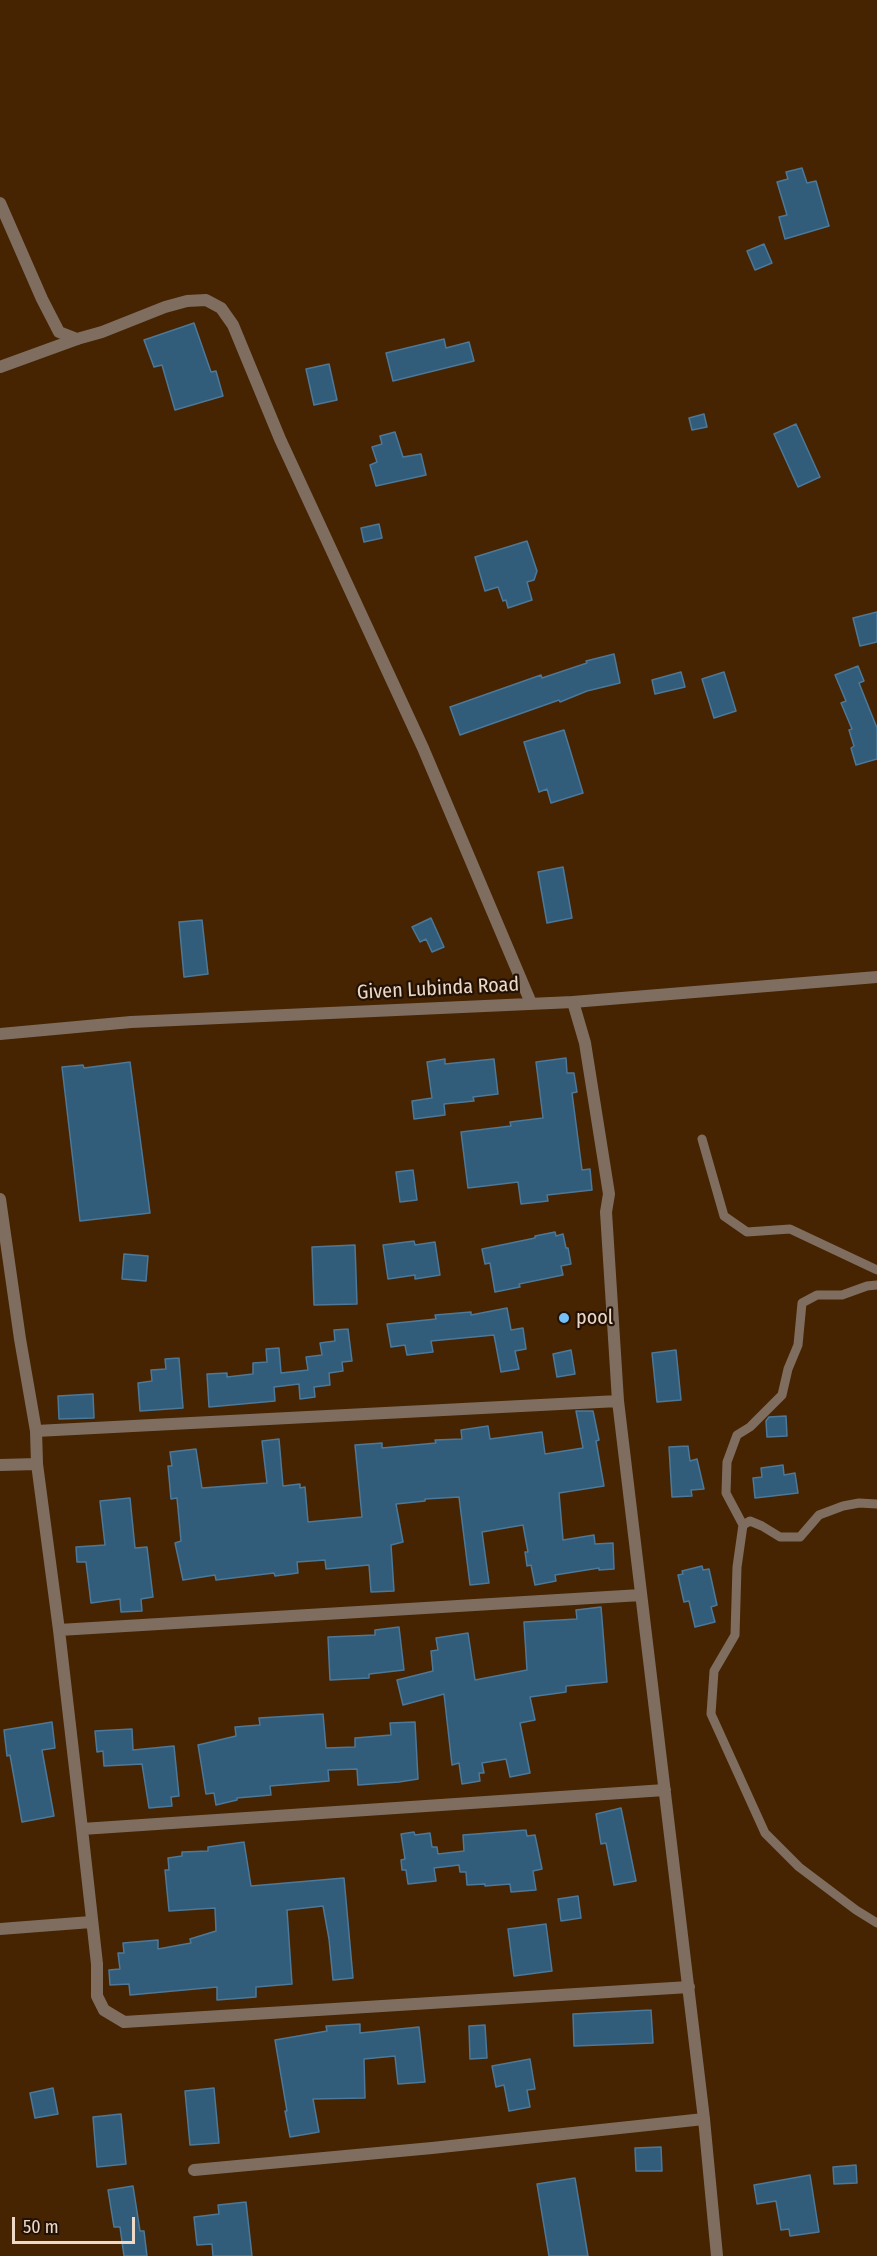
<!DOCTYPE html>
<html>
<head>
<meta charset="utf-8">
<style>
	body { margin:0 }
	#map { position:relative; width:877px; height:2256px; overflow:hidden; background:#462401; font-family:"Fira Sans Condensed",sans-serif }
	canvas { display:block }
	.scale { position:absolute; left:12px; top:2217px; width:123px; height:27px; box-sizing:border-box; border:3px solid #eed8c6; border-top:0; padding-left:8px; font-size:18px; line-height:21px; white-space:nowrap; color:#eed8c6; -webkit-text-stroke:4px #211205; paint-order:stroke }
</style>
</head>
<body>
<div id="map">
<canvas width="877" height="2256"></canvas>
<div class="scale">50 m</div>
</div>
<script>
const ctx = document.querySelector('canvas').getContext('2d');
ctx.lineJoin = 'round';
function paint(path, color) {
  ctx.fillStyle = color;
  ctx.fill(path, 'evenodd');
}
function toPath(rows) {
  const path = new Path2D();
  for (const r of rows) {
    path.moveTo(r[0], r[1]);
    for (let i = 2; i < r.length; i += 2) path.lineTo(r[i], r[i + 1]);
  }
  return path;
}
function trace(path, color, width, dash) {
  ctx.strokeStyle = color;
  ctx.lineWidth = width;
  ctx.lineCap = dash ? 'butt' : 'round';
  ctx.setLineDash(dash || []);
  ctx.stroke(path);
}
function label(font, color, halo, rows, align = 'center') {
  ctx.font = font + ' "Fira Sans Condensed",sans-serif';
  ctx.lineWidth = 4.5;
  ctx.setLineDash([]);
  ctx.textBaseline = 'middle';
  ctx.strokeStyle = halo;
  ctx.fillStyle = color;
  for (const [text, x, y, turn = 0] of rows) {
    ctx.save();
    ctx.translate(x, y);
    ctx.rotate((+turn || 0) * Math.PI / 180);
    ctx.textAlign = isNaN(turn) ? turn : align;
    if (halo) ctx.strokeText(text, 0, 0);
    ctx.fillText(text, 0, 0);
    ctx.restore();
  }
}
const building = toPath([
	[802,168,807,183,816,181,829,226,785,239,779,217,787,215,777,182,788,179,786,172,802,168],
	[764,244,772,263,755,270,747,251,764,244],
	[194,323,211,372,216,371,223,396,175,410,162,365,154,367,144,340,194,323],
	[444,339,446,348,469,342,474,361,393,381,386,353,444,339],
	[329,364,337,400,314,405,306,369,329,364],
	[704,414,707,427,692,430,689,418,704,414],
	[796,424,820,477,798,487,774,434,796,424],
	[395,432,403,457,421,454,426,475,376,486,370,465,377,462,372,447,382,444,380,436,395,432],
	[379,524,382,538,364,542,361,528,379,524],
	[527,541,537,571,534,580,527,582,532,600,508,608,506,600,503,601,498,587,485,591,475,557,527,541],
	[877,612,877,642,860,646,853,618,877,612],
	[614,654,620,683,587,691,560,702,559,700,460,735,450,707,541,675,542,678,587,663,586,661,614,654],
	[858,666,864,681,859,683,877,728,877,759,856,765,851,748,854,746,849,730,852,729,841,703,846,701,835,675,858,666],
	[681,672,685,687,655,694,652,680,681,672],
	[724,672,736,711,714,718,702,679,724,672],
	[564,730,583,793,551,803,547,789,539,792,524,742,564,730],
	[563,867,572,918,547,923,538,872,563,867],
	[431,918,444,947,432,952,426,939,420,942,412,927,431,918],
	[202,920,208,974,184,977,179,922,202,920],
	[566,1058,567,1073,574,1073,577,1092,572,1093,582,1170,590,1169,592,1190,547,1195,548,1201,521,1204,518,1182,468,1188,461,1132,511,1126,510,1122,543,1118,536,1062,566,1058],
	[445,1059,445,1064,494,1059,498,1094,473,1097,474,1101,444,1104,445,1115,414,1119,412,1101,432,1098,427,1062,445,1059],
	[130,1062,150,1213,80,1221,62,1067,83,1065,84,1068,130,1062],
	[413,1170,417,1200,400,1202,396,1172,413,1170],
	[555,1232,556,1236,563,1234,566,1248,568,1248,571,1264,561,1266,563,1275,519,1284,520,1287,495,1292,490,1263,485,1264,482,1249,535,1238,535,1236,555,1232],
	[414,1241,415,1245,435,1242,440,1275,415,1279,415,1275,388,1279,383,1245,414,1241],
	[355,1245,357,1304,314,1305,312,1247,355,1245],
	[124,1254,148,1256,146,1281,122,1279,124,1254],
	[507,1308,511,1330,523,1328,526,1349,515,1351,519,1369,501,1372,494,1335,431,1341,433,1352,407,1355,405,1345,391,1347,387,1324,436,1319,435,1315,471,1312,471,1315,507,1308],
	[348,1329,352,1361,342,1362,343,1371,329,1373,330,1385,314,1387,315,1397,300,1399,299,1384,274,1387,275,1401,209,1407,207,1374,227,1373,227,1377,253,1374,253,1363,267,1362,266,1349,279,1348,281,1373,308,1370,306,1357,322,1355,320,1343,335,1341,334,1330,348,1329],
	[571,1350,575,1374,557,1377,553,1354,571,1350],
	[676,1350,681,1400,657,1402,652,1353,676,1350],
	[179,1358,183,1408,140,1411,138,1383,152,1381,151,1370,166,1369,165,1359,179,1358],
	[93,1394,94,1418,59,1419,58,1396,93,1394],
	[576,1411,593,1411,599,1440,596,1441,604,1486,559,1493,563,1540,594,1535,595,1544,613,1543,614,1569,599,1570,599,1568,555,1575,556,1581,535,1585,531,1565,527,1566,525,1552,528,1552,523,1525,482,1532,489,1583,470,1585,459,1497,425,1499,425,1501,396,1504,403,1542,391,1545,394,1591,371,1592,369,1565,326,1569,325,1560,297,1562,298,1573,275,1576,274,1573,216,1580,215,1575,183,1580,175,1543,181,1541,177,1498,171,1499,168,1466,172,1466,170,1452,196,1449,202,1488,267,1483,262,1441,279,1439,283,1486,300,1484,300,1488,305,1487,308,1522,362,1517,355,1445,382,1443,382,1448,436,1443,435,1440,462,1439,461,1430,488,1426,490,1439,542,1432,545,1454,583,1448,576,1411],
	[786,1416,787,1436,767,1437,766,1421,769,1417,786,1416],
	[688,1446,690,1461,697,1459,704,1489,691,1490,692,1496,672,1497,669,1447,688,1446],
	[783,1465,784,1475,795,1473,798,1493,755,1498,753,1478,762,1477,761,1468,783,1465],
	[130,1498,135,1548,147,1547,153,1597,141,1599,142,1611,121,1612,120,1599,91,1603,86,1562,77,1562,76,1547,105,1545,100,1501,130,1498],
	[702,1566,703,1570,709,1569,717,1605,711,1607,715,1622,695,1627,689,1601,684,1602,678,1575,683,1574,682,1571,702,1566],
	[601,1607,607,1682,566,1686,566,1692,530,1697,535,1720,520,1723,530,1773,510,1777,506,1759,482,1763,484,1773,479,1773,480,1781,462,1784,459,1763,452,1765,444,1694,403,1705,397,1680,433,1671,431,1651,438,1650,436,1638,468,1633,475,1680,527,1670,524,1622,577,1619,576,1610,601,1607],
	[399,1627,404,1670,369,1674,369,1678,330,1680,328,1637,375,1635,375,1630,399,1627],
	[323,1714,326,1748,355,1747,355,1738,391,1735,390,1723,415,1722,418,1779,399,1782,358,1785,357,1769,328,1770,329,1781,270,1786,271,1795,237,1798,237,1800,216,1805,214,1793,206,1794,198,1745,236,1736,235,1727,260,1725,259,1718,323,1714],
	[52,1722,55,1748,42,1750,54,1816,22,1822,10,1755,7,1756,4,1730,52,1722],
	[132,1729,133,1750,174,1746,179,1796,171,1797,172,1806,149,1808,142,1764,104,1766,103,1751,97,1752,95,1731,132,1729],
	[621,1808,636,1881,614,1885,606,1843,601,1844,596,1814,621,1808],
	[526,1830,527,1836,535,1835,542,1869,533,1871,536,1890,511,1892,510,1884,485,1886,485,1884,467,1885,466,1872,460,1872,459,1865,434,1868,436,1881,408,1884,406,1870,402,1870,401,1860,405,1859,401,1834,414,1832,415,1835,430,1833,432,1847,437,1847,438,1854,464,1851,463,1835,526,1830],
	[244,1842,251,1886,344,1878,353,1978,333,1980,329,1939,323,1906,287,1910,292,1984,256,1987,256,1997,217,2000,217,1987,130,1995,129,1984,110,1985,109,1970,120,1969,118,1953,124,1953,123,1943,158,1940,158,1949,191,1943,190,1939,216,1931,215,1908,169,1911,165,1870,169,1870,168,1858,182,1856,182,1852,208,1851,208,1847,244,1842],
	[578,1896,581,1918,561,1921,558,1899,578,1896],
	[546,1924,552,1971,514,1976,508,1929,546,1924],
	[651,2010,653,2043,574,2046,573,2014,651,2010],
	[360,2024,360,2033,419,2027,425,2082,398,2084,395,2056,364,2059,365,2098,313,2099,319,2132,290,2137,285,2111,287,2111,275,2040,327,2031,326,2026,360,2024],
	[485,2025,487,2058,470,2059,469,2026,485,2025],
	[530,2059,535,2089,527,2090,530,2107,509,2111,504,2085,496,2087,492,2066,530,2059],
	[53,2088,58,2114,35,2118,30,2093,53,2088],
	[214,2088,219,2143,190,2145,185,2091,214,2088],
	[121,2114,126,2164,97,2167,93,2117,121,2114],
	[661,2147,662,2171,636,2171,635,2148,661,2147],
	[856,2165,857,2183,834,2184,833,2167,856,2165],
	[810,2175,819,2232,790,2236,789,2229,781,2230,776,2201,757,2204,754,2185,810,2175],
	[575,2178,588,2256,549,2256,537,2184,575,2178],
	[133,2186,140,2231,144,2231,147,2256,124,2256,120,2227,114,2227,108,2190,133,2186],
	[246,2202,252,2256,213,2256,212,2244,197,2245,194,2217,219,2214,218,2205,246,2202]
]);
paint(building, '#315c7a');
trace(building, '#4d7898', 1.5);
trace(toPath([
	[702,1139,724,1216,747,1232,790,1229,877,1270],
	[877,1285,867,1286,842,1295,817,1295,802,1303,798,1345,788,1369,782,1395,750,1427,737,1435,727,1462,726,1493,743,1525,737,1567,735,1635,714,1671,711,1714,765,1833,799,1867,856,1910,877,1923],
	[743,1525,750,1521,762,1526,780,1537,800,1537,819,1515,843,1506,859,1503,877,1504]
]), '#7f6e60', 9);
trace(toPath([
	[0,367,77,339],
	[573,1002,585,1043,609,1194,606,1212,618,1401,704,2119,717,2256],
	[0,1199,20,1339,36,1431,37,1464,59,1630,82,1829,97,1964,97,1996,104,2010,124,2022,689,1987],
	[36,1431,618,1401],
	[0,1465,37,1464],
	[59,1630,641,1595],
	[82,1829,665,1790],
	[0,1929,91,1922],
	[194,2170,432,2148,704,2119]
]), '#7f6e60', 12);
trace(toPath([
	[0,203,42,299,59,332,77,339,102,332,165,307,187,301,206,300,221,308,233,325,280,439,423,748,531,1003],
	[0,1034,131,1022,573,1002,877,977]
]), '#7f6e60', 12);
for (const [x, y, r, color] of [
	[564,1318,6,"#75c0f6"]
]) {
  const dot = new Path2D();
  dot.arc(x, y, r, 0, 2 * Math.PI);
  ctx.fillStyle = color;
  ctx.fill(dot);
  trace(dot, '#211205', 2);
}
label('20px', '#eed8c6', '#211205', [
	["Given Lubinda Road",438,989,-3]
]);
label('20px', '#eed8c6', '#211205', [
	["pool",576,1318]
], 'left');
</script>
</body>
</html>
